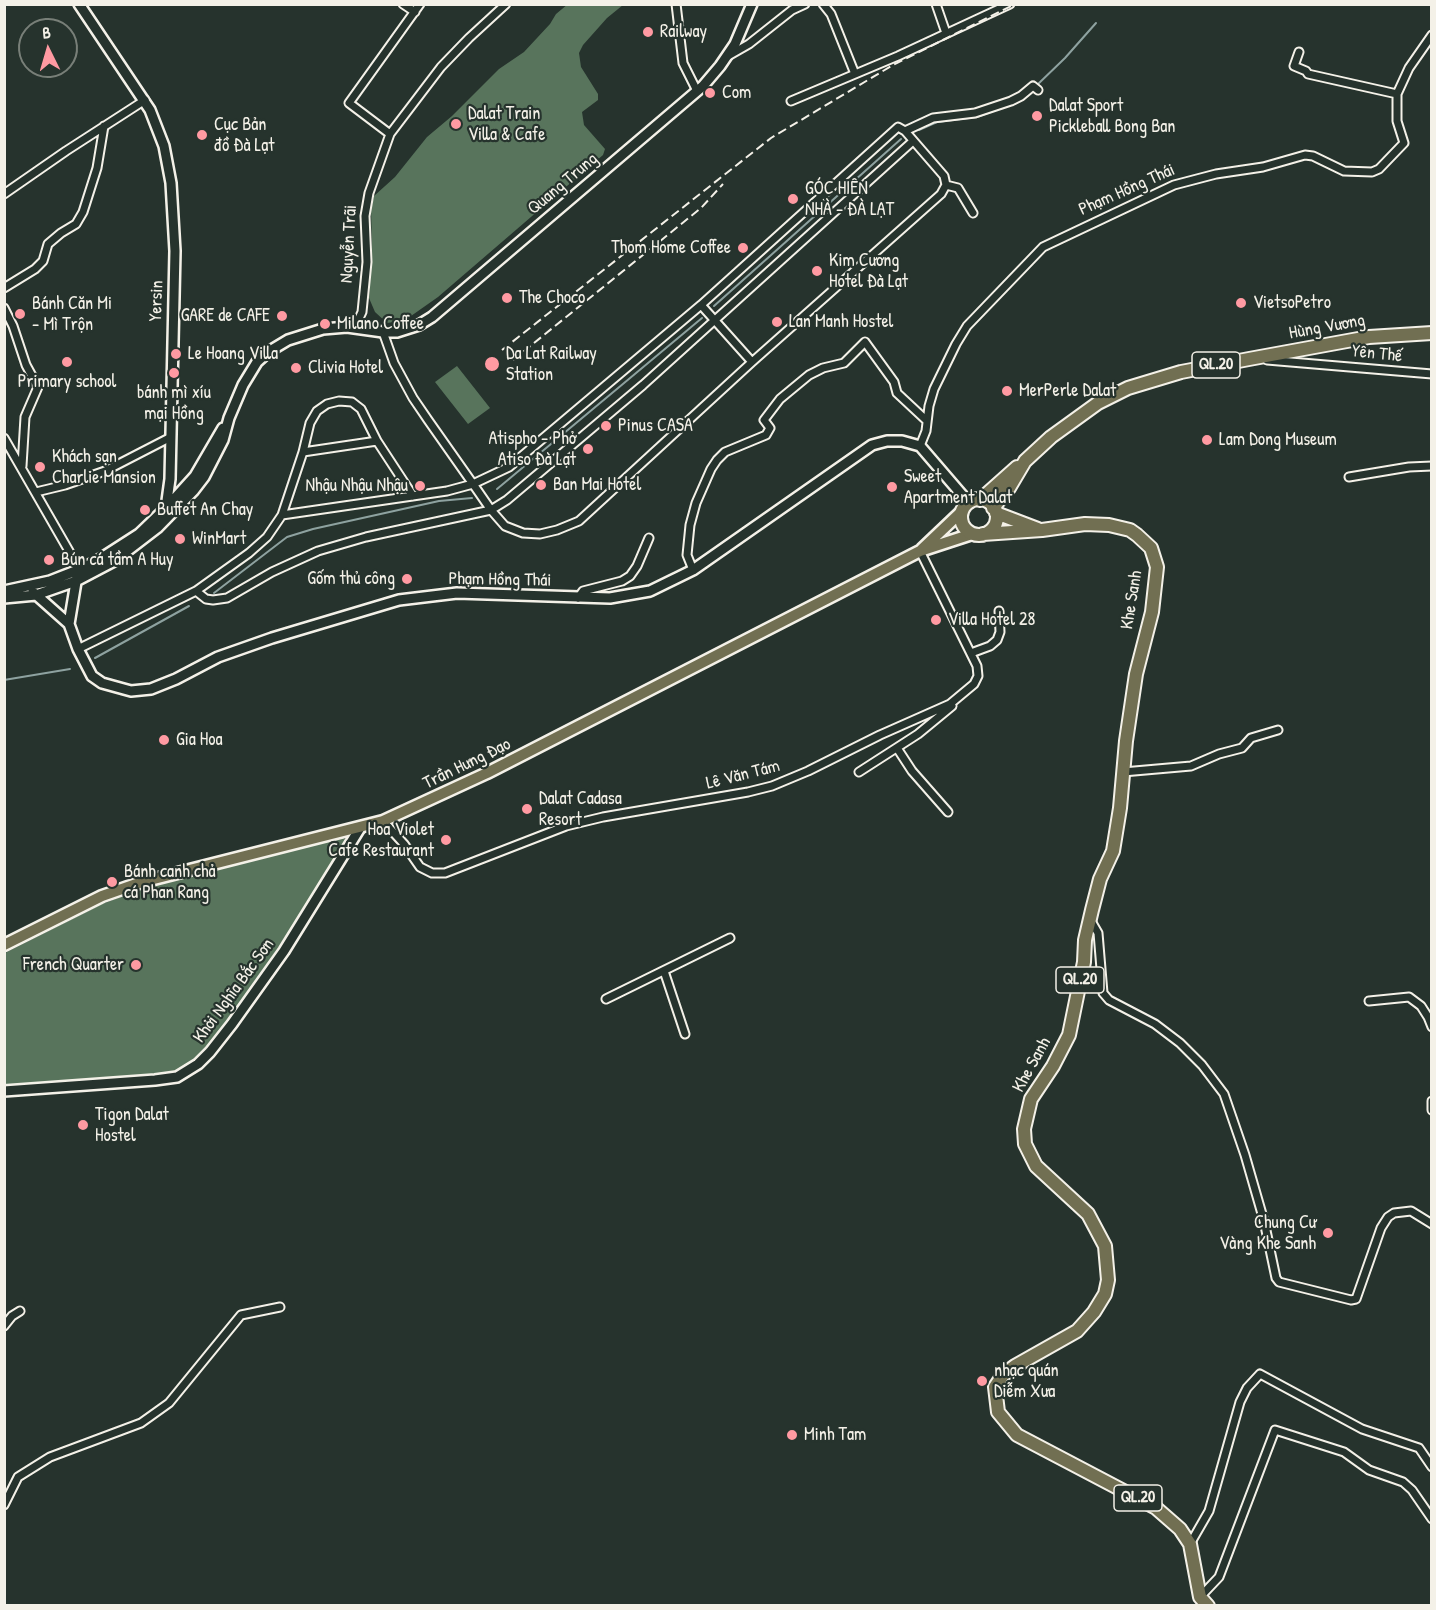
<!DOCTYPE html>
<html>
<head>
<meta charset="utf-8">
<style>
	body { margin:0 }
	#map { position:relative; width:1436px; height:1610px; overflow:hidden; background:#26332d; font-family:"Patrick Hand",sans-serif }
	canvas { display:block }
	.frame { position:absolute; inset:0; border:6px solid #f4f1e8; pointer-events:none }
	.north { position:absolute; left:18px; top:18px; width:60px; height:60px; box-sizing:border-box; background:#26332d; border:2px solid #787f78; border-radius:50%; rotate:355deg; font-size:16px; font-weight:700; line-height:24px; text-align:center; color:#f4f1e8 }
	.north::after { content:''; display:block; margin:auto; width:21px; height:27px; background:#ff9aa2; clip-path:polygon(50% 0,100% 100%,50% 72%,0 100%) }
</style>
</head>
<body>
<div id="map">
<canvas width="1436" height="1610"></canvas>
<div class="frame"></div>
<div class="north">B</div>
</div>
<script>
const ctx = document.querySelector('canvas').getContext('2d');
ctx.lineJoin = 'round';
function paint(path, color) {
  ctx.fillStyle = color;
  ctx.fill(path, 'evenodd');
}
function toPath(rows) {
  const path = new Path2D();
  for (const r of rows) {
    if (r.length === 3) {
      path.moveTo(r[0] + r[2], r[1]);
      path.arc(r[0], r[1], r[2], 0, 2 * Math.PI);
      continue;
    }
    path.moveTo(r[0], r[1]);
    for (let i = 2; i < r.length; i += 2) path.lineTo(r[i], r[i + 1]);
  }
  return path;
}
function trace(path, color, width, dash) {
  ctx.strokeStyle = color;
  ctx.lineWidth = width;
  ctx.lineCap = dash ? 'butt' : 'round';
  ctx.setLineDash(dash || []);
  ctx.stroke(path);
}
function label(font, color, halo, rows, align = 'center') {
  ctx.font = font + ' "Patrick Hand",sans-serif';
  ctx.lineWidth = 4.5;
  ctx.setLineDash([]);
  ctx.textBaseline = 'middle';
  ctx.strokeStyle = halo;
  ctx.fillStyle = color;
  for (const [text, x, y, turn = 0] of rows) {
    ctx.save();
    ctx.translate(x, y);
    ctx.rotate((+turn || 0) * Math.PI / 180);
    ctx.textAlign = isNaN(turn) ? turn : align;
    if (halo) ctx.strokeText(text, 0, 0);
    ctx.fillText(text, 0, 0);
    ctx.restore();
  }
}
paint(toPath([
	[568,4,623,5,607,18,583,45,579,53,581,67,598,94,598,100,582,112,584,125,605,149,603,155,438,297,411,316,400,321,387,323,375,312,369,298,372,246,371,210,374,196,395,177,427,137,452,116,499,69,524,52,550,24,556,14],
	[457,366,490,408,468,424,435,382],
	[343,837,348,843,338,859,227,1023,196,1060,178,1071,156,1075,5,1085,5,953,102,904,158,883]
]), '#58745c');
trace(toPath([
	[1036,86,1065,58,1096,23],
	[919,130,937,122,977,117,1004,107],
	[714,306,901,139],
	[497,489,702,318],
	[214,593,287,537,313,529,439,501,472,498],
	[95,658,189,606],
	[4,680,70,669]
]), '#8ea2a0', 2);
const street = toPath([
	[403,4,415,12],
	[676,4,683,63,697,91],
	[823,4,831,14,855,74],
	[936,4,946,33],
	[1299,52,1294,66,1306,71,1308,74,1397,94],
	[728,56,749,44,792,10,805,4],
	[791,101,898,56,1010,4],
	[905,131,933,118,975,113,1011,101,1021,96,1033,86,1038,90],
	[390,134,349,103,420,4],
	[946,185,958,188,973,213],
	[4,194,66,151,145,100],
	[4,288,35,269,43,261,48,244,61,233,76,224,83,212,97,168,104,126],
	[701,305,752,362],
	[4,308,13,326,26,365,38,387,25,417,22,466],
	[355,327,362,312,367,262,365,216,369,193,390,134,441,67,469,38,506,4],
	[1267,360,1432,374],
	[4,438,73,558,78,570],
	[920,446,926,431,929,406,934,389,956,344,967,326,1043,247,1174,185,1216,174,1263,167,1305,155,1313,156,1344,171,1372,172,1379,169,1404,143,1397,121,1397,94,1409,68,1432,35],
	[303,452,310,423,317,411,327,404,339,401,352,402,361,409,377,441],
	[1349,477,1409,467,1432,466],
	[36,492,65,485,105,471,171,437],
	[282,515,303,452,377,441,413,496],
	[693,570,687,555,690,525,696,503,711,469,717,460,725,452,766,435,770,428,764,420,780,399,809,375,823,368,844,363,865,342,894,382,897,393,927,421],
	[196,591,249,553,267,537,282,515,447,491,473,484,509,467,701,305,898,127,905,131,944,176,946,185,941,194,752,362,579,521,557,530,540,534,523,533,505,526,491,510,473,484,428,420,413,398,394,363,383,332],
	[578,598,583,591,622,581,630,576,637,566,649,538],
	[78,649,196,591,206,599,213,600,227,598,272,572,318,551,366,537,491,510,507,500,643,385,913,141],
	[971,653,990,646,997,640,1000,632,999,611],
	[897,748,912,771,948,812],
	[859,772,918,734,952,706],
	[1123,772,1191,766,1219,754,1242,748,1251,738,1278,730],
	[383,821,404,844,420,867,432,873,445,873,566,826,603,817,748,792,772,786,808,771,880,735,950,704,974,684,978,676,977,666,920,551],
	[1091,921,1098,933,1103,993,1109,1000,1155,1024,1180,1043,1202,1065,1224,1094,1245,1155,1264,1221,1276,1278,1279,1282,1351,1300,1356,1299,1381,1228,1388,1217,1394,1213,1411,1211,1432,1224],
	[664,971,685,1034],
	[606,999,730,938],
	[1369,1001,1409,997,1421,1006,1428,1017,1432,1027],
	[1432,1101,1432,1110],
	[4,1326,12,1316,20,1311],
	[4,1505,18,1477,50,1457,141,1423,169,1403,241,1315,280,1307],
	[1190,1544,1209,1511,1240,1402,1247,1388,1260,1374,1362,1429,1419,1448,1432,1467],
	[1200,1597,1219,1577,1275,1430,1344,1452,1369,1470,1403,1482,1412,1490,1432,1519]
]);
const secondary = toPath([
	[79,4,150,110,164,146,171,183,175,251,170,479,166,508,159,523],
	[78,570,69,624,78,649,92,676,102,683,131,691,151,689,176,679,218,657,272,638,399,600,457,593,610,598,650,591,693,570,872,445,887,441,902,441,920,446,969,503],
	[4,591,50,581,78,570,97,561,139,534,166,508,195,476,223,428],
	[33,592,69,624],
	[4,598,36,595,76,581,114,561,157,528,194,490,204,477,223,440,229,418,243,385,257,362,268,352,288,340,323,329,347,327,383,332,397,332,419,325,432,317,703,86,720,66,735,44,752,4],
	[4,1091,155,1080,177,1077,198,1064,210,1052,232,1024,284,951,360,828]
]);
const primary = toPath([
	[922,549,962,511],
	[4,945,102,896,142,882,383,821,487,773,920,551,972,534]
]);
const highway = toPath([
	[979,517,18],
	[980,500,1017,467],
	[993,508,1009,488,1025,461,1051,437,1098,403,1128,388,1181,372,1249,359,1369,337,1432,333],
	[996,513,1038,529],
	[983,534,1042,530,1085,524,1109,525,1130,530,1137,535,1151,548,1157,567,1152,612,1136,674,1126,741,1120,808,1113,851,1100,879,1092,910,1085,940,1084,962,1069,1035,1053,1066,1031,1099,1024,1129,1025,1144,1036,1166,1088,1214,1105,1246,1108,1280,1105,1294,1094,1312,1077,1331,1015,1366,1003,1375,995,1387,998,1412,1017,1435,1156,1508,1180,1529,1190,1544,1200,1597,1208,1606]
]);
trace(street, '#f4f1e8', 11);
trace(secondary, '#f4f1e8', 14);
trace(primary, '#f4f1e8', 15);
trace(highway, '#f4f1e8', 16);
trace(street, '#26332d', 7);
trace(secondary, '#26332d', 9);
trace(primary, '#716f52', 10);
trace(highway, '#716f52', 12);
trace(toPath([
	[502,350,771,138,893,65,1015,4],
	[513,360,701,208,723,184]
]), '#f4f1e8', 2, [9, 4.5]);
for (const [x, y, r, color] of [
	[648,32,6,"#ff9aa2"],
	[710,93,6,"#ff9aa2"],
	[1037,116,6,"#ff9aa2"],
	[456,124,6,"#ff9aa2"],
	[202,135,6,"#ff9aa2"],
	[793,199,6,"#ff9aa2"],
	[743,248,6,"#ff9aa2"],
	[817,271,6,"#ff9aa2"],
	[507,298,6,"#ff9aa2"],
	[1241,303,6,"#ff9aa2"],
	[20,314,6,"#ff9aa2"],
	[282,316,6,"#ff9aa2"],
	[777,322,6,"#ff9aa2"],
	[325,324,6,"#ff9aa2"],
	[176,354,6,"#ff9aa2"],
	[67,362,6,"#ff9aa2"],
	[492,364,8,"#ff9aa2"],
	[296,368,6,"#ff9aa2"],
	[174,373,6,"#ff9aa2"],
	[1007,391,6,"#ff9aa2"],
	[606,426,6,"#ff9aa2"],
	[1207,440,6,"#ff9aa2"],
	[588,449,6,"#ff9aa2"],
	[40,467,6,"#ff9aa2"],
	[541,485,6,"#ff9aa2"],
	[420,486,6,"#ff9aa2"],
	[892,487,6,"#ff9aa2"],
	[145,510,6,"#ff9aa2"],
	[180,539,6,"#ff9aa2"],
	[49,560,6,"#ff9aa2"],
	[407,579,6,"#ff9aa2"],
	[936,620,6,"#ff9aa2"],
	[164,740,6,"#ff9aa2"],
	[527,809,6,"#ff9aa2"],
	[446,840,6,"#ff9aa2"],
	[112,882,6,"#ff9aa2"],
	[136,965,6,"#ff9aa2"],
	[83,1125,6,"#ff9aa2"],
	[1328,1233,6,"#ff9aa2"],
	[982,1381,6,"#ff9aa2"],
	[792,1435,6,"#ff9aa2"]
]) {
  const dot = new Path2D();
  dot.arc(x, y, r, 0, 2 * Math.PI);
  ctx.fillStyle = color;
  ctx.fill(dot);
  trace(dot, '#26332d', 2);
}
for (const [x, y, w] of [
	[1216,365,48],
	[1080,980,48],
	[1138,1498,48]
]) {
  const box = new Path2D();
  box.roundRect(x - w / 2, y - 13, w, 26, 4.5);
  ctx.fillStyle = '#26332d';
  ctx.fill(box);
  trace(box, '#f4f1e8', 1.5);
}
label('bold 16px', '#f4f1e8', null, [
	["QL.20",1216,365],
	["QL.20",1080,980],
	["QL.20",1138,1498]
]);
label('18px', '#f4f1e8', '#26332d', [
	["Railway",660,32],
	["Com",722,93],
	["Dalat Sport",1049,106],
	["Pickleball Bong Ban",1049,127],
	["Dalat Train",468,114],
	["Villa & Cafe",468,135],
	["Cục Bản",214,125],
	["đồ Đà Lạt",214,146],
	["GÓC HIÊN",805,189],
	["NHÀ - ĐÀ LẠT",805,210],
	["Thom Home Coffee",731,248,"right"],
	["Kim Cương",829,261],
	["Hotel Đà Lạt",829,282],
	["The Choco",519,298],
	["VietsoPetro",1253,303],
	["Bánh Căn Mi",32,304],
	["- Mì Trộn",32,325],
	["GARE de CAFE",270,316,"right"],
	["Lan Manh Hostel",789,322],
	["Milano Coffee",337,324],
	["Le Hoang Villa",188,354],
	["Da Lat Railway",506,354],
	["Station",506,375],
	["Clivia Hotel",308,368],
	["Primary school",67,382,"center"],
	["MerPerle Dalat",1019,391],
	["bánh mì xíu",174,393,"center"],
	["mại Hồng",174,414,"center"],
	["Pinus CASA",618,426],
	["Atispho - Phở",576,439,"right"],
	["Atiso Đà Lạt",576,460,"right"],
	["Lam Dong Museum",1219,440],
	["Khách sạn",52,457],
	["Charlie Mansion",52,478],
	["Sweet",904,477],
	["Apartment Dalat",904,498],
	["Ban Mai Hotel",553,485],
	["Nhậu Nhậu Nhậu",408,486,"right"],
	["Buffet An Chay",157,510],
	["WinMart",192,539],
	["Bún cá tầm A Huy",61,560],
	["Gốm thủ công",395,579,"right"],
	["Villa Hotel 28",948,620],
	["Gia Hoa",176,740],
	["Dalat Cadasa",539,799],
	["Resort",539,820],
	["Hoa Violet",434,830,"right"],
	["Cafe Restaurant",434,851,"right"],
	["Bánh canh chả",124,872],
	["cá Phan Rang",124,893],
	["French Quarter",124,965,"right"],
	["Tigon Dalat",95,1115],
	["Hostel",95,1136],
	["Chung Cư",1316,1223,"right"],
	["Vàng Khe Sanh",1316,1244,"right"],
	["nhạc quán",994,1371],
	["Diễm Xưa",994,1392],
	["Minh Tam",804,1435]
], 'left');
label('18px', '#f4f1e8', '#26332d', [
	["Quang Trung",563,184,-40],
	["Phạm Hồng Thái",1127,190,-24],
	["Nguyễn Trãi",349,244,-87],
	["Yersin",157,301,-88],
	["Hùng Vương",1327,327,-10],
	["Yên Thế",1377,354,6],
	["Phạm Hồng Thái",500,580,1],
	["Khe Sanh",1132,600,-81],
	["Trần Hưng Đạo",467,764,-26],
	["Lê Văn Tám",743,775,-14],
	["Khởi Nghĩa Bắc Sơn",234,991,-54],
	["Khe Sanh",1032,1065,-61]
]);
</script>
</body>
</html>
